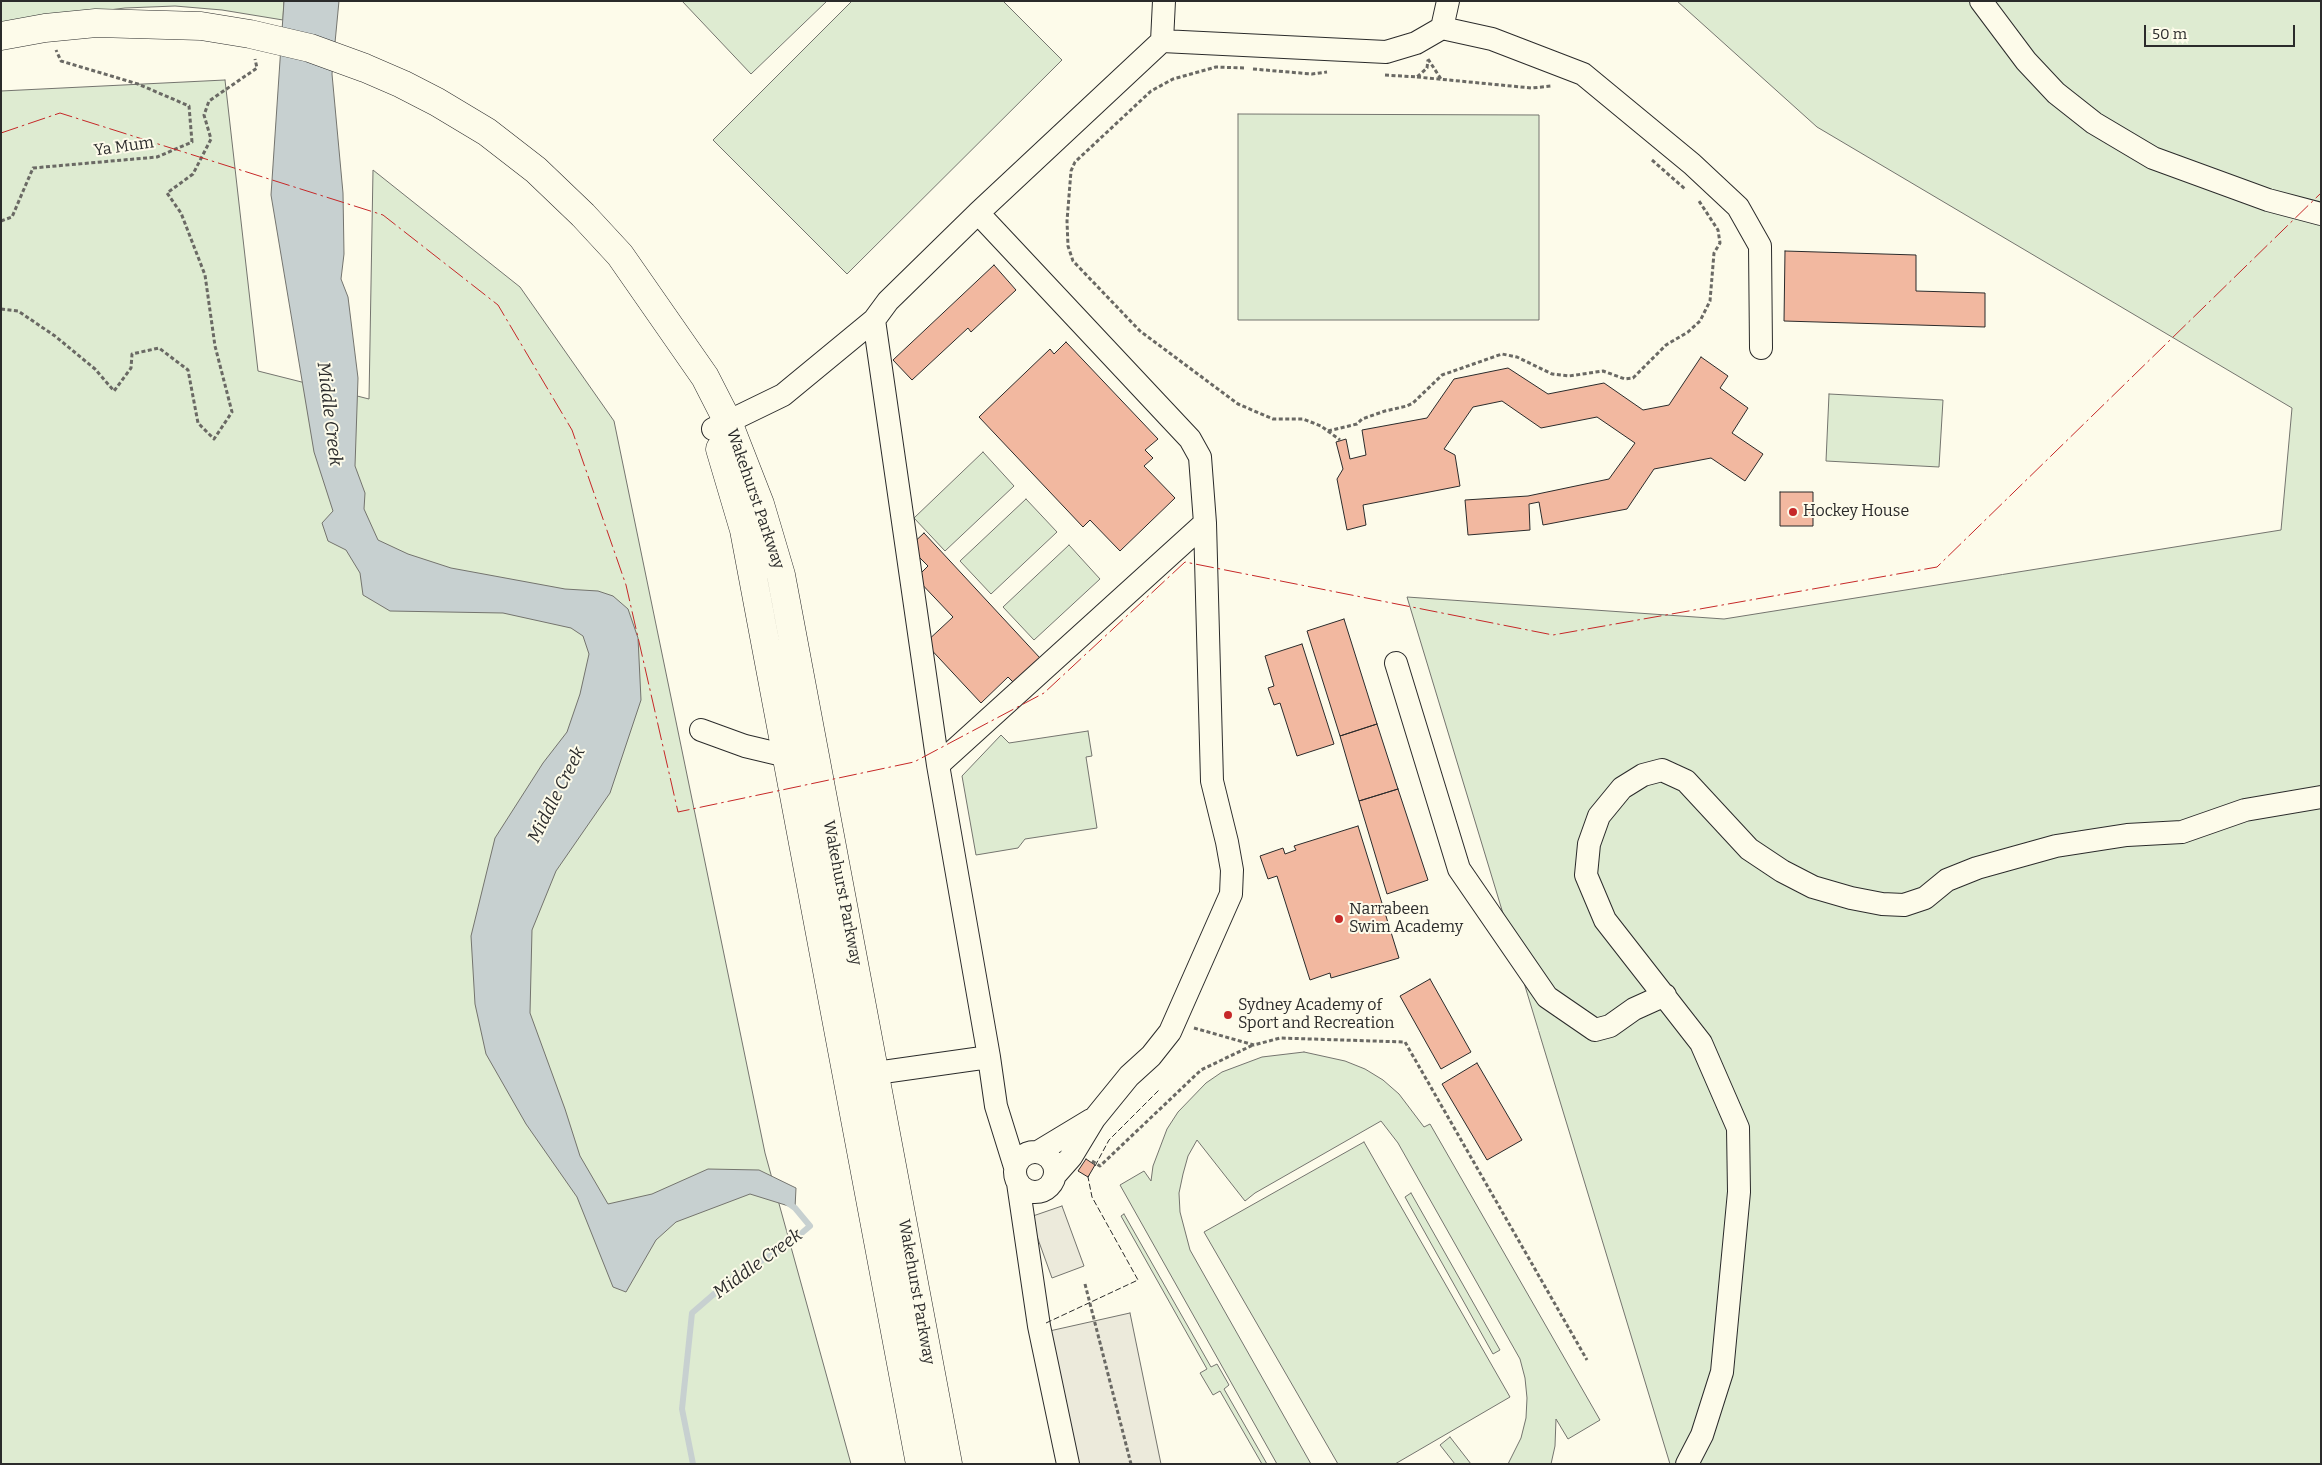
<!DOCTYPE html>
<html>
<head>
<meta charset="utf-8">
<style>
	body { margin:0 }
	#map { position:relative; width:2322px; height:1465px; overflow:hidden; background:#fdfbea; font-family:Bitter,serif }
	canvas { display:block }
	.frame { position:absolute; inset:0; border:2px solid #2b2b2b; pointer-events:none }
	.scale { position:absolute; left:2144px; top:25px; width:151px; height:22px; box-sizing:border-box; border:2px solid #2b2b2b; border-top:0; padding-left:6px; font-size:15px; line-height:18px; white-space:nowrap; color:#2b2b2b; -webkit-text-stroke:4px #fdfbea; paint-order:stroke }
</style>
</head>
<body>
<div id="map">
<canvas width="2322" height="1465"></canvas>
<div class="frame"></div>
<div class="scale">50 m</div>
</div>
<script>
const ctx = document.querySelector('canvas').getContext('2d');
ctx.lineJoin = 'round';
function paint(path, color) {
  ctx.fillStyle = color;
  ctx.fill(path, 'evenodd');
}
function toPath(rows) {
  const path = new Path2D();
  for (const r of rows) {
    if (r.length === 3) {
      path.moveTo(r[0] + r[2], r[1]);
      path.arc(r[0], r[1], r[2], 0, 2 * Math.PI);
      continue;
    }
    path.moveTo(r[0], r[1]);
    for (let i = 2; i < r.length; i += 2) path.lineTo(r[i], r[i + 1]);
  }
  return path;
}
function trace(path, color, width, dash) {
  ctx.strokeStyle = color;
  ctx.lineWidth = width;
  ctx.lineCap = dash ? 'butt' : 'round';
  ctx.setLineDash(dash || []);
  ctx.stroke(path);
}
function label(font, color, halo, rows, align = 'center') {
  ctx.font = font + ' Bitter,serif';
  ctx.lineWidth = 4;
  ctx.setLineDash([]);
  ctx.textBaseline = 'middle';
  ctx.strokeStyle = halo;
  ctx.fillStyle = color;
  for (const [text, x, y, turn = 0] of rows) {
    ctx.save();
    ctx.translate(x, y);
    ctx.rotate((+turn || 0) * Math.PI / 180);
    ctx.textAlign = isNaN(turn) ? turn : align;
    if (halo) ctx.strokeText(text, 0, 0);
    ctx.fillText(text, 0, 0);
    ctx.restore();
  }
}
const green = toPath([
	[1,1,284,1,283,20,222,10,175,6,125,8,1,23,1,1],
	[682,1,827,1,751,74,682,1],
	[852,1,1003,1,1062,60,847,274,713,140,852,1],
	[1677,1,2321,1,2321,1464,1670,1464,1407,597,1724,619,2281,530,2292,408,1817,127,1677,1],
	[225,80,258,371,369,399,373,170,520,287,614,421,765,1153,851,1464,1,1464,1,91,225,80],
	[1238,114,1539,115,1539,320,1238,320,1238,114],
	[1829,394,1943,400,1939,467,1826,461,1829,394],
	[983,452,1014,486,945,551,914,518,983,452],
	[1026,499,1057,532,991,594,960,561,1026,499],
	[1069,545,1100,579,1034,640,1003,607,1069,545],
	[1088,731,1092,756,1086,757,1097,828,1025,839,1018,848,976,855,962,776,1001,735,1009,743,1088,731],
	[1304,1052,1345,1061,1365,1069,1383,1080,1399,1094,1424,1127,1430,1124,1600,1420,1568,1439,1556,1419,1555,1446,1551,1464,1508,1464,1521,1438,1526,1418,1527,1398,1525,1378,1520,1359,1398,1143,1381,1121,1255,1193,1245,1201,1197,1140,1188,1156,1183,1174,1179,1193,1180,1212,1190,1250,1311,1464,1277,1464,1120,1185,1144,1171,1151,1181,1153,1166,1167,1129,1178,1112,1206,1083,1222,1072,1262,1057,1304,1052],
	[1364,1142,1510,1397,1395,1464,1338,1464,1204,1232,1364,1142],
	[1411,1193,1500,1350,1493,1354,1405,1197,1411,1193],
	[1124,1214,1211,1367,1217,1364,1229,1385,1224,1389,1267,1464,1262,1464,1220,1391,1213,1395,1200,1373,1207,1369,1121,1216,1124,1214],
	[1450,1437,1471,1464,1455,1464,1440,1445,1450,1437]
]);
paint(green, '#deebd1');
trace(green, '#74746e', 1);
const parking = toPath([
	[1062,1206,1084,1266,1052,1278,1030,1217,1062,1206],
	[1130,1313,1161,1464,1068,1464,1045,1332,1130,1313]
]);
paint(parking, '#eceadb');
trace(parking, '#74746e', 1);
const water = toPath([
	[284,1,339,1,332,74,343,193,344,254,341,279,348,297,358,378,355,466,365,493,364,509,378,540,408,554,451,568,565,589,598,591,613,596,628,609,638,638,641,700,610,793,556,871,532,930,530,1013,565,1109,580,1156,608,1204,652,1194,708,1169,759,1170,796,1188,795,1208,750,1194,676,1222,656,1240,626,1292,613,1287,577,1197,526,1124,486,1054,475,1004,471,936,495,838,543,763,567,732,580,694,589,654,583,636,571,628,503,613,390,611,363,595,360,573,346,550,328,541,322,523,333,511,314,452,271,195,284,1]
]);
paint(water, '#c7d0d0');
trace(water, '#74746e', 1);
trace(toPath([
	[693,1464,682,1409,692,1313,736,1275,784,1248,810,1226,795,1208,788,1203]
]), '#c7d0d0', 6);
const building = toPath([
	[1785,251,1916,255,1916,291,1985,293,1985,327,1784,321,1785,251],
	[994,265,1016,290,971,332,968,328,912,380,893,360,994,265],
	[1066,342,1158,439,1145,450,1153,458,1144,466,1175,498,1120,551,1090,520,1083,527,979,417,1050,349,1054,354,1066,342],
	[1701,357,1728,376,1720,388,1748,408,1732,433,1763,454,1745,481,1711,458,1654,469,1627,509,1543,525,1539,502,1529,504,1530,530,1468,535,1465,500,1528,496,1609,479,1635,443,1597,417,1541,428,1502,401,1473,407,1444,449,1455,455,1460,486,1363,505,1366,525,1347,530,1337,479,1343,469,1336,442,1346,439,1350,459,1366,455,1362,430,1427,418,1454,379,1508,368,1548,394,1604,383,1643,410,1669,405,1701,357],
	[1780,492,1813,492,1813,526,1780,526,1780,492],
	[924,533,1040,658,1014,683,1008,677,981,703,925,643,953,617,916,578,928,566,909,547,924,533],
	[1344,619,1377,724,1340,736,1307,631,1344,619],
	[1302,644,1334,744,1297,756,1280,703,1274,705,1268,688,1274,686,1265,656,1302,644],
	[1377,724,1398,789,1359,801,1340,736,1377,724],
	[1398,789,1428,880,1387,894,1359,801,1398,789],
	[1358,826,1399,958,1331,978,1330,973,1310,980,1277,876,1268,879,1260,856,1283,848,1285,854,1296,850,1294,846,1358,826],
	[1430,979,1471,1052,1441,1069,1400,996,1430,979],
	[1477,1063,1522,1140,1487,1160,1442,1084,1477,1063],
	[1086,1159,1095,1165,1088,1177,1078,1171,1086,1159]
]);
paint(building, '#f2b8a0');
trace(building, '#2b2b2b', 1);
const minor = toPath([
	[1981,1,2026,61,2056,93,2094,123,2153,158,2268,200,2321,214],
	[1442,28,1448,1],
	[1162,41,1386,52,1416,43,1442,28,1492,39,1583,74,1692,164,1738,207,1760,246,1761,348],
	[978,213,1190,439,1200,457,1205,523,1212,781,1227,842,1232,870,1231,894,1170,1032,1151,1056,1129,1076,1094,1119,1071,1157,1056,1174],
	[874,320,938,765,989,1057,996,1106,1015,1167],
	[713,429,783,395,874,320,888,301,978,213,1162,41,1164,1],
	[1396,663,1459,869,1547,997,1595,1030,1610,1026,1634,1009,1665,995],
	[701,730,745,746,787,756],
	[938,765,1205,523],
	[833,932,850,1009],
	[876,1073,989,1057],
	[1035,1172,20],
	[1038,1152,1091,1120],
	[1018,1183,1039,1326,1068,1464],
	[1687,1464,1702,1435,1722,1372,1739,1192,1738,1128,1701,1043,1605,920,1586,875,1589,844,1599,816,1622,788,1643,775,1662,770,1686,781,1749,849,1782,871,1813,887,1851,898,1882,904,1904,905,1925,898,1947,880,1977,868,2056,846,2127,835,2182,832,2245,810,2321,797]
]);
const major = toPath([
	[1,36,45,28,96,23,201,26,250,34,310,48,365,68,402,84,437,102,487,132,536,170,583,215,620,255,705,377,728,422,760,504,781,575,948,1464],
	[720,449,744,530,920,1464]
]);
trace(minor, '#2b2b2b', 24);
trace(major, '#2b2b2b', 29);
trace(toPath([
	[1428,59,1441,79],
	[1244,68,1216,67,1173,79,1151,91,1075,162,1071,171,1067,221,1068,246,1073,261,1140,331,1238,404,1273,419,1303,419,1321,426,1340,440],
	[1253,69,1312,74,1327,72],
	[1385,75,1417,77,1427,68,1428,60],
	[1417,77,1532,88,1551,86],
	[1652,160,1685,189],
	[1,221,12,217,33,168,157,157,192,142,189,106,138,84,61,61,56,50],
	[1,309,18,311,55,336,95,369,114,391,131,368,132,354,159,348,188,370,198,423,214,439,232,412,215,346,205,275,181,213,167,193,193,174,211,139,204,115,209,101,257,68,255,59],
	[1328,431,1357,424,1362,419,1385,411,1407,406,1413,403,1442,375,1502,354,1517,357,1552,374,1569,376,1603,371,1625,379,1633,378,1666,345,1688,332,1700,321,1710,301,1714,253,1720,243,1718,230,1699,201],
	[1194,1028,1254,1045,1280,1038,1405,1042,1587,1360],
	[1092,1161,1100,1166,1201,1070,1253,1045],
	[1085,1284,1131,1464]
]), '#6a6964', 3, [4, 2.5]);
trace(minor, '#fdfbea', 22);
trace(major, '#fdfbea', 28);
trace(toPath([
	[1095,1166,1109,1140,1160,1089],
	[1046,1323,1138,1280,1092,1197,1088,1177,1090,1174]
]), '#2b2b2b', 1, [6, 2.5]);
trace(toPath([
	[1,133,60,113,383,215,498,305,572,430,626,585,678,812,914,762,1044,693,1185,562,1553,635,1937,567,2321,193]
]), '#c62828', 1, [18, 4, 2.5, 4]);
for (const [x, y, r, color] of [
	[1793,512,5,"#c62828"],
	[1339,919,5,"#c62828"],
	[1228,1015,5,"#c62828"]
]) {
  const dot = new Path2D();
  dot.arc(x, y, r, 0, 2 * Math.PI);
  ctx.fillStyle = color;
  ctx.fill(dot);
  trace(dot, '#fdfbea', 2);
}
label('16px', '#2b2b2b', '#fdfbea', [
	["Ya Mum",124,147,-8],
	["Wakehurst Parkway",755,499,71],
	["Wakehurst Parkway",842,893,79],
	["Wakehurst Parkway",916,1292,80]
]);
label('16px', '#2b2b2b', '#fdfbea', [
	["Hockey House",1803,512],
	["Narrabeen",1349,910],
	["Swim Academy",1349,928],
	["Sydney Academy of",1238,1006],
	["Sport and Recreation",1238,1024]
], 'left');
label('italic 18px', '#2b2b2b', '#fdfbea', [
	["Middle Creek",329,414,83],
	["Middle Creek",557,795,-63],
	["Middle Creek",758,1264,-36]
]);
</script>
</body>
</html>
